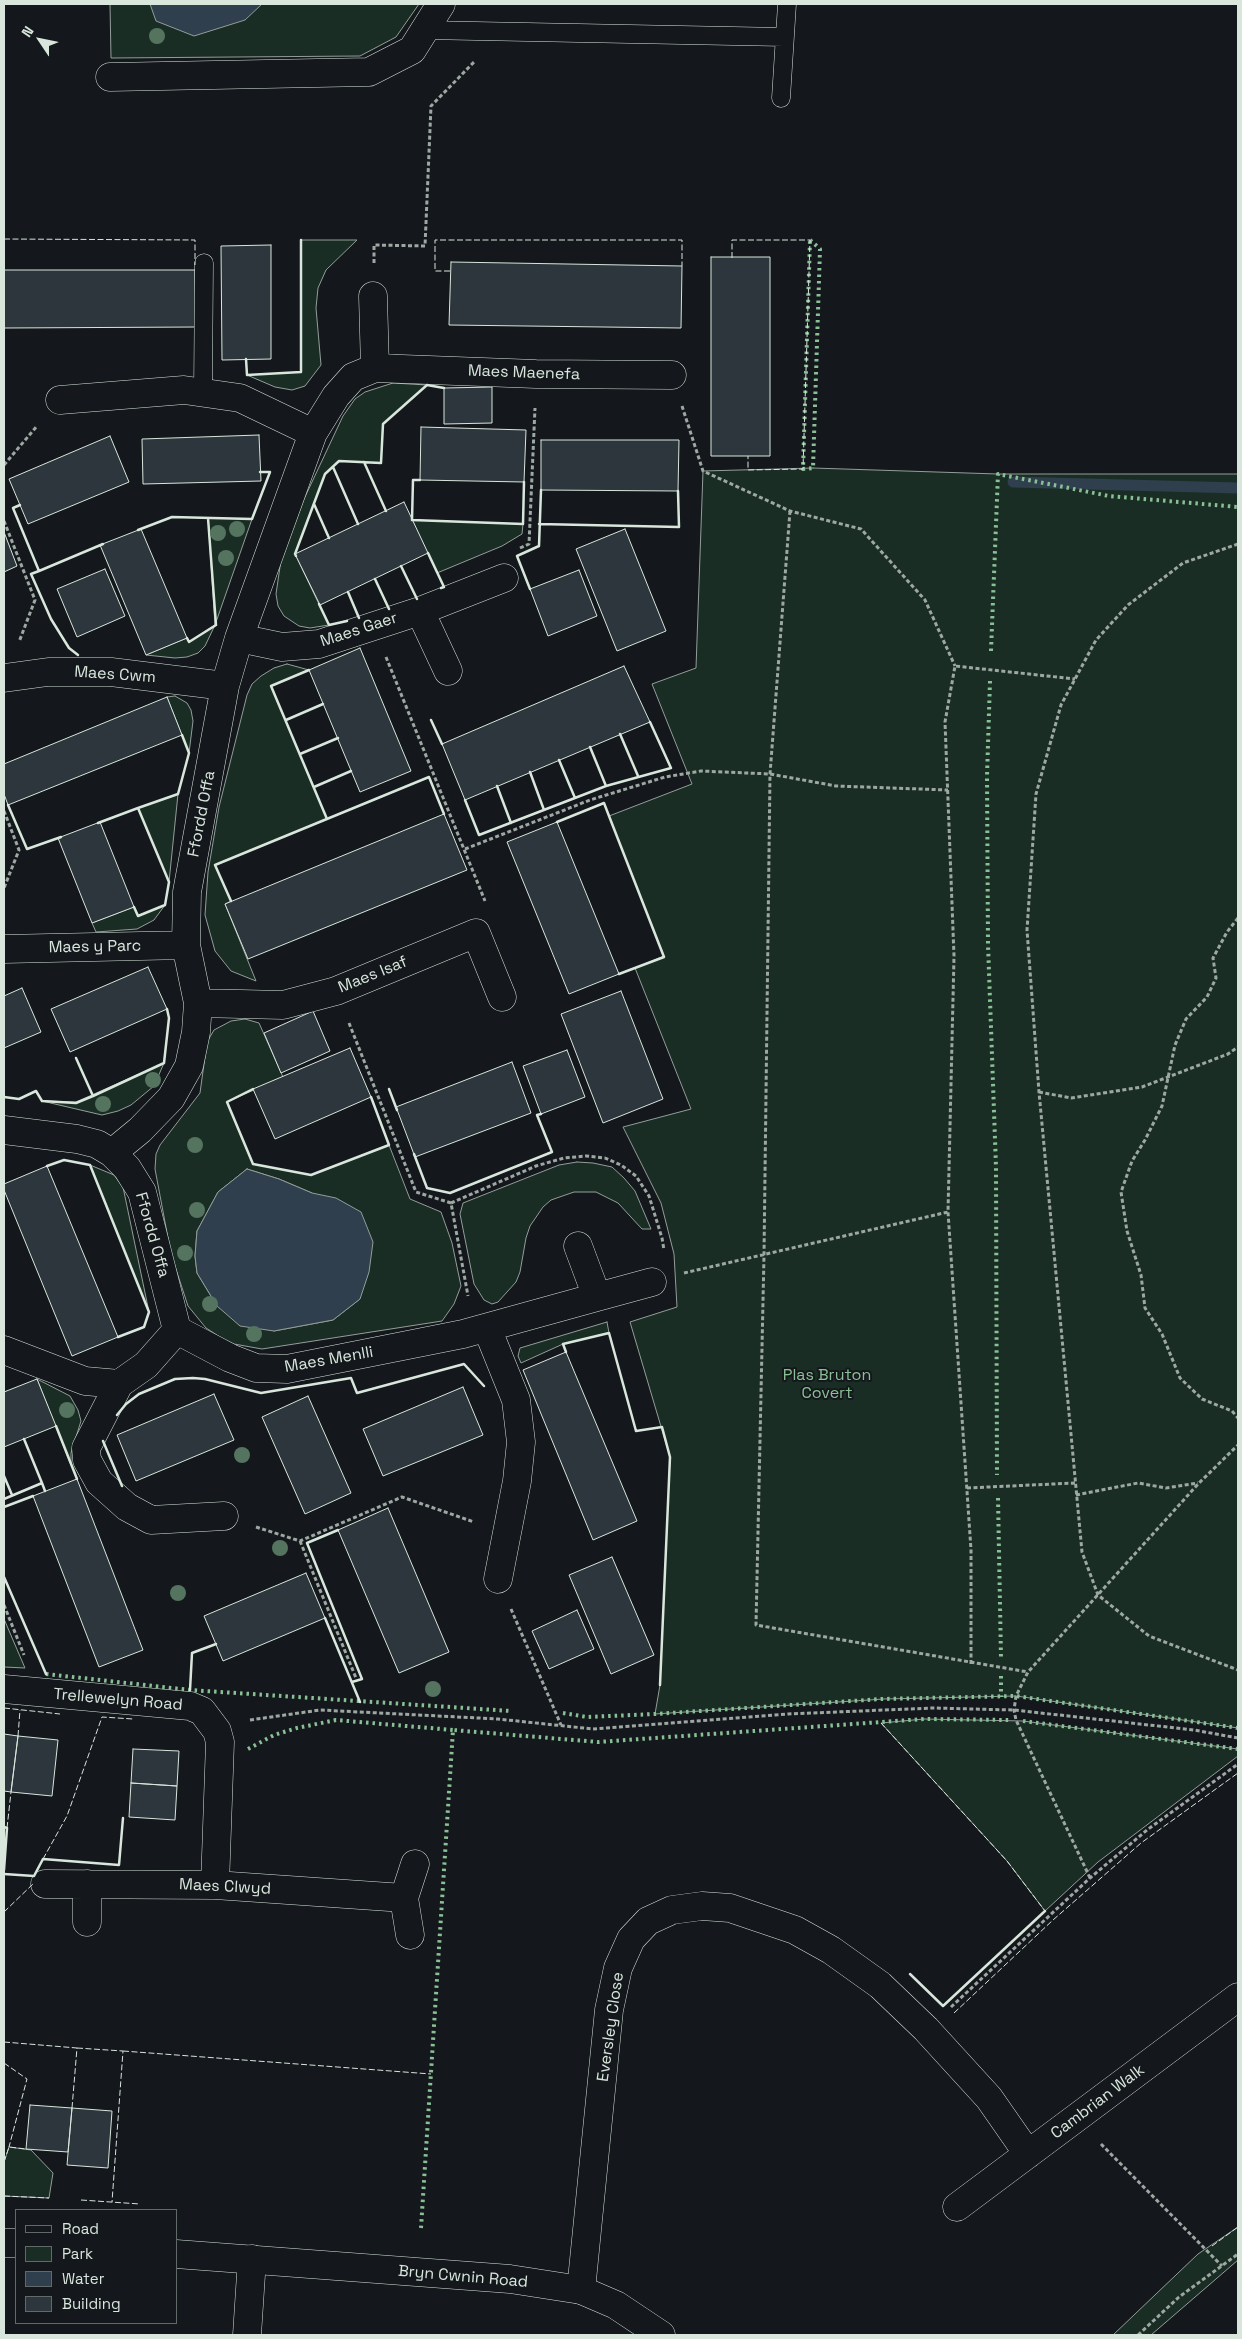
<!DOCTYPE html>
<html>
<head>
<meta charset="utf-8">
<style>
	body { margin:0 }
	#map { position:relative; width:1242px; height:2339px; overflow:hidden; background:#14181c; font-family:"Space Grotesk",sans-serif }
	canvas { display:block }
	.frame { position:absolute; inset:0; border:5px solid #d8e6dc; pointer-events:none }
	.legend { position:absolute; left:15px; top:2209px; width:162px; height:115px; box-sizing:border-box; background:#14181c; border:1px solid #626a69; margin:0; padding:6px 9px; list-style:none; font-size:15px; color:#d8e6dc }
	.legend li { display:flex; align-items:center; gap:10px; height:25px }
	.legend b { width:25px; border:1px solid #626a69 }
	.north { position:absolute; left:15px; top:15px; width:50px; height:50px; -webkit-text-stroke:4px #14181c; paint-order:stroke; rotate:304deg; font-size:14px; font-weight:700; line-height:20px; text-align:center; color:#d8e6dc }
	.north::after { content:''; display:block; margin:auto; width:18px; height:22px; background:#d8e6dc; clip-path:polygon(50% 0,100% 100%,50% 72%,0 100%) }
</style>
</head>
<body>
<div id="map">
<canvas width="1242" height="2339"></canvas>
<div class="frame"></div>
<ul class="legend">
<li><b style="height:6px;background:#14181c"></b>Road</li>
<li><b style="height:14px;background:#1a2d24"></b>Park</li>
<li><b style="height:14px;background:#2f3f4d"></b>Water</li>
<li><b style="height:14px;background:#2c363c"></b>Building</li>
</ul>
<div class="north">N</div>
</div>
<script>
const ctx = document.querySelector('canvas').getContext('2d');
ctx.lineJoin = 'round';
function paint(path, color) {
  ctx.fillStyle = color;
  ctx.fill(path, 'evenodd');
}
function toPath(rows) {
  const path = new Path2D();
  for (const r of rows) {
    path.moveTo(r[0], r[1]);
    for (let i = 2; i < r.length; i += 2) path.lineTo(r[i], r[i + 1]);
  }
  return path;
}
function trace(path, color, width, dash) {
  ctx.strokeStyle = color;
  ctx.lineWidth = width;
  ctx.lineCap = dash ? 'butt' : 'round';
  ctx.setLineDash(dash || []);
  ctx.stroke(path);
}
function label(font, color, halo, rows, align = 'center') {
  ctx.font = font + ' "Space Grotesk",sans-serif';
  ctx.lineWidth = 4;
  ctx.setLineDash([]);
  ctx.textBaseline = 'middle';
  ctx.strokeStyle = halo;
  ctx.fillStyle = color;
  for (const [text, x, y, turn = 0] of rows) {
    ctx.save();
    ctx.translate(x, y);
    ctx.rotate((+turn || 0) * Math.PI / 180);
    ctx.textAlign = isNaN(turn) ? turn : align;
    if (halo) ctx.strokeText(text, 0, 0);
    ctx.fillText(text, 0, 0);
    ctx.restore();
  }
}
const green = toPath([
	[110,4,419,4,396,37,360,56,111,58,110,4],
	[301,240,357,240,326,270,318,288,316,308,321,365,305,386,292,390,275,387,247,375,301,372,301,240],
	[393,383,427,385,383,424,381,463,339,461,325,474,295,554,329,625,310,628,299,626,284,616,278,606,276,594,281,560,304,499,343,416,355,399,365,392,393,383],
	[813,468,998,474,1238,474,1238,1728,1016,1696,884,1699,655,1714,660,1685,670,1457,630,1322,677,1307,674,1254,661,1203,623,1127,691,1109,635,968,664,956,609,816,692,784,652,684,696,668,703,471,813,468],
	[208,518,252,519,215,625,205,646,198,653,187,657,175,658,146,655,187,638,189,642,215,625,208,518],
	[412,520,523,524,522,534,502,546,437,573,412,520],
	[287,664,309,670,271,686,327,819,215,865,231,901,225,904,256,981,231,971,215,951,205,915,208,872,219,807,247,695,252,684,261,676,274,668,287,664],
	[175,696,187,703,191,710,193,721,189,753,167,697,175,696],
	[178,794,169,882,138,808,178,794],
	[165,905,154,920,137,929,96,932,92,923,134,907,139,916,165,905],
	[245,1019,259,1023,283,1077,227,1102,253,1164,311,1175,389,1145,410,1199,441,1212,452,1243,461,1286,454,1304,442,1321,262,1349,234,1344,220,1337,206,1328,188,1306,171,1254,155,1169,156,1154,160,1145,200,1093,207,1042,214,1030,231,1021,245,1019],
	[247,1169,279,1179,312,1193,360,1299,333,1320,274,1331,217,1306,197,1273,195,1256,197,1231,218,1192,247,1169],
	[164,1063,154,1086,131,1105,118,1111,102,1115,42,1101,76,1102,164,1063],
	[577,1162,593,1163,612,1167,624,1178,635,1191,651,1229,642,1229,618,1203,596,1192,574,1192,551,1200,543,1207,530,1226,526,1238,520,1272,516,1282,498,1302,492,1304,484,1300,474,1284,460,1214,463,1203,559,1165,577,1162],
	[90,1165,114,1175,123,1187,149,1312,90,1165],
	[607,1322,609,1333,563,1344,521,1363,518,1356,520,1348,607,1322],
	[37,1379,70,1396,78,1410,81,1421,71,1453,71,1465,37,1379],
	[4,1619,25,1668,4,1667,4,1619],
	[924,1719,1023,1721,1238,1749,1238,1756,1098,1862,1045,1911,1007,1861,881,1723,924,1719],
	[9,2147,31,2150,53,2173,49,2198,4,2196,4,2162,9,2147],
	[1238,2227,1238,2260,1151,2335,1113,2335,1198,2254,1238,2227]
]);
paint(green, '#1a2d24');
trace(green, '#939e99', 1);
const water = toPath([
	[150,4,262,4,245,20,194,36,156,21,150,4],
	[247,1169,279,1179,312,1193,336,1198,361,1212,373,1242,369,1272,360,1299,333,1320,274,1331,240,1326,217,1306,197,1273,195,1256,197,1231,218,1192,247,1169]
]);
paint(water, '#2f3f4d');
trace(water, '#939e99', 1);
trace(toPath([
	[1013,482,1238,488]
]), '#2f3f4d', 11);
const building = toPath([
	[271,245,271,359,222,360,221,246,271,245],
	[711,257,770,257,770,456,711,456,711,257],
	[451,262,682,266,681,328,449,325,451,262],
	[4,270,195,270,196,327,4,328,4,270],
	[492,387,492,423,444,424,444,388,492,387],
	[421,427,526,430,524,482,420,480,421,427],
	[259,435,261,481,143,484,142,439,259,435],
	[110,436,129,482,28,524,9,479,110,436],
	[541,440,679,440,678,491,541,490,541,440],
	[404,502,428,553,320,605,295,554,404,502],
	[141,529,187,638,146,655,100,545,141,529],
	[625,529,666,631,617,651,576,549,625,529],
	[4,532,17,566,4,572,4,532],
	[105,569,125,616,77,637,57,589,105,569],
	[579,570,597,616,548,636,530,589,579,570],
	[360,648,411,771,360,792,309,670,360,648],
	[624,666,650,722,465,800,442,744,624,666],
	[167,697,182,735,8,805,4,794,4,764,167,697],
	[444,814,467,870,248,959,225,904,444,814],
	[100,822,134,907,92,923,58,838,100,822],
	[557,822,619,974,569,994,507,842,557,822],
	[148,967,167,1009,70,1052,51,1009,148,967],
	[22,988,41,1032,4,1048,4,996,22,988],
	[621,991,663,1099,603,1123,561,1014,621,991],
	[313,1011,330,1051,281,1073,264,1033,313,1011],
	[350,1048,371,1097,275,1139,253,1089,350,1048],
	[567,1050,585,1097,541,1114,523,1066,567,1050],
	[512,1062,531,1113,415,1157,396,1107,512,1062],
	[47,1166,118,1337,72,1356,4,1190,4,1184,47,1166],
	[566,1352,637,1521,593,1540,523,1370,566,1352],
	[37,1379,56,1426,4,1447,4,1392,37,1379],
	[463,1387,483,1435,383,1476,363,1429,463,1387],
	[214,1394,234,1440,136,1481,117,1435,214,1394],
	[308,1396,351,1493,305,1514,262,1417,308,1396],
	[77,1479,143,1650,99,1667,33,1496,77,1479],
	[388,1508,449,1652,399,1673,338,1530,388,1508],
	[612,1557,654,1655,611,1674,569,1575,612,1557],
	[306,1573,325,1618,223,1661,204,1616,306,1573],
	[577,1610,594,1649,549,1669,532,1631,577,1610],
	[4,1734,18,1736,11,1792,4,1791,4,1734],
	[18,1736,58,1740,52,1796,11,1792,18,1736],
	[133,1749,179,1751,177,1786,131,1783,133,1749],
	[131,1783,177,1786,175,1820,129,1817,131,1783],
	[30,2105,72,2108,68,2152,26,2149,30,2105],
	[72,2108,112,2111,108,2168,67,2165,72,2108]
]);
paint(building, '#2c363c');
trace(building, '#d8e6dc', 1);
const lane = toPath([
	[424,30,784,37],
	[781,98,787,4],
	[203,393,204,263]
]);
const street = toPath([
	[110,77,369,72,412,50,441,4],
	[375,368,536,374,672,375],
	[60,400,184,390,240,398,313,433],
	[420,611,504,578],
	[239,638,282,647,319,644,420,611,448,671],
	[4,678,48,672,111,672,225,686],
	[4,949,186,945],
	[198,1003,283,1005,336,991,476,933,502,997],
	[4,1130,77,1139,97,1144,112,1153],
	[597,1297,652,1282],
	[487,1328,516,1400,521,1442,517,1481,498,1579],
	[177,1330,142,1192,127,1168,112,1153,140,1130,171,1098,189,1066,196,1032,198,1003,186,945,187,892,225,686,239,638,313,433,336,396,353,377,375,368,373,296],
	[177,1330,230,1358,256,1368,287,1369,463,1334,597,1297,578,1246],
	[177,1330,146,1365,119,1384,86,1448,87,1460,99,1482,127,1507,151,1520,224,1516],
	[4,1350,85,1381,119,1384],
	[4,1689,190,1706,202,1711,217,1731,220,1742,215,1885],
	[45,1884,215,1885,404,1898],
	[87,1884,87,1922],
	[410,1935,404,1898,415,1864],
	[957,2207,1238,1997],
	[581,2290,609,2010,618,1968,631,1939,648,1921,672,1910,702,1906,730,1908,795,1930,831,1950,880,1985,926,2029,989,2098,1028,2154],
	[247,2335,252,2259]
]);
const secondary = toPath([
	[4,2243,16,2243],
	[176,2254,510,2279,581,2290,616,2305,661,2335]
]);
trace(lane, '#d8e6dc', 19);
trace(street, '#d8e6dc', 29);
trace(secondary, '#d8e6dc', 29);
trace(toPath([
	[374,263,374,245,425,246,431,106,475,61],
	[682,406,703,471,790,511,861,529,925,600,955,666],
	[4,465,37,426],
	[790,511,770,774,764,1255,756,1625,1028,1672],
	[4,521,35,600,19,642],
	[1238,544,1183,563,1128,605,1096,640,1061,705,1036,794,1027,930,1039,1092,1082,1552,1098,1595,1149,1636,1238,1670],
	[520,548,529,544,535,408],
	[386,657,485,901],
	[4,811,19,850,4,888],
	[465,849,590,800,665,777,701,771,770,774,836,786,948,790],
	[1238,918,1227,932,1213,958,1216,978,1207,997,1186,1019,1175,1045,1162,1106,1145,1140,1132,1161,1121,1192,1127,1231,1141,1275,1145,1308,1162,1334,1180,1378,1202,1399,1232,1411,1238,1418],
	[349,1023,416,1192,451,1203,468,1296],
	[1039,1092,1071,1098,1142,1087,1228,1054,1238,1047],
	[451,1203,536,1166,564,1158,586,1156,605,1158,621,1165,636,1176,649,1196,662,1238,664,1250],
	[684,1273,948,1212],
	[967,1488,1075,1483],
	[1076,1495,1138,1483,1166,1488,1198,1483],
	[256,1527,300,1541,402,1497,474,1522],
	[300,1541,356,1678],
	[4,1605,24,1655],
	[511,1609,561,1725],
	[971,1664,971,1550,948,1212,954,956,945,722,955,666,1075,679],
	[250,1720,320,1710,498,1719,593,1729,788,1714,933,1708,1014,1710,1194,1730,1238,1738],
	[1090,1878,1016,1720,1014,1710,1016,1696,1028,1672,1199,1483,1238,1445],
	[951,2007,1090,1878,1147,1830,1238,1764],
	[1101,2144,1222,2266],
	[1138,2335,1179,2297,1238,2254]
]), '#9da8a2', 3, [4, 2.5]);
trace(lane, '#14181c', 18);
trace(street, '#14181c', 28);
trace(secondary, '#14181c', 28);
trace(toPath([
	[810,240,820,249,813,468,803,469,810,240],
	[991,651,998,474,1109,496,1238,507],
	[990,681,987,776,988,944,996,1167,997,1475],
	[998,1498,1001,1659],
	[46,1674,190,1690,511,1711],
	[1001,1676,1001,1697],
	[563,1713,587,1717,655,1714,882,1699,1016,1696,1238,1728],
	[1023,1721,1238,1749],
	[248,1749,274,1735,297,1728,336,1720,453,1730],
	[421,2228,453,1730,598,1742,924,1719,1009,1720]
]), '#8ac095', 4, [2.5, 4]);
trace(toPath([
	[4,239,195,240,195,265],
	[732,258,732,240,810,240,803,469,748,470,748,456],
	[450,271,435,271,435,240,682,240,682,266],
	[4,1708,60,1714],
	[881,1723,1007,1861,1045,1911],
	[18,1736,20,1710],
	[7,1828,11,1792],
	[43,1859,67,1816,102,1717,133,1719],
	[4,1912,34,1883],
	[954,2013,1053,1920,1141,1843,1238,1773],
	[4,2042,77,2048,72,2108],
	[77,2048,123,2051,112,2202],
	[123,2051,431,2074],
	[4,2063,27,2079,9,2147],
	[4,2162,9,2147,26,2149],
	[4,2196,49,2198],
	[81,2200,140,2204],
	[1212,2246,1238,2227]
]), '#d8e6dc', 1, [6, 2.5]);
trace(toPath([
	[246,359,247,375,301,372,301,240],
	[364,462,386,511],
	[333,467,358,524],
	[420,480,413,480,412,520,523,524,524,482],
	[314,504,329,538],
	[20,505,13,508,39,571,103,544],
	[539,524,679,527,678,491],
	[138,530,172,517,252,519,270,472,260,472],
	[428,553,444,587,441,588],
	[296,556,295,554,325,474,339,461,381,463,383,424,427,385,444,388],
	[401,566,417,599],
	[39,571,31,574,51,619,69,648,78,655],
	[375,579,389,609],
	[530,589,517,556,539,546,541,490],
	[348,592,359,618],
	[319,604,329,625,347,621],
	[187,638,189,642,216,625,208,518],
	[309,670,271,686,327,819],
	[286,720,323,704],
	[431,720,442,744],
	[620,734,638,776],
	[590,747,606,786],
	[300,754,338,738],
	[559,760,575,798],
	[530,772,544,810],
	[497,786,511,823],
	[314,787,351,771],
	[465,800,479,835,606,786,671,768,650,722],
	[8,805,27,849,61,837],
	[557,822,604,803,609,816,664,957,619,974],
	[98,823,138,808],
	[231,901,215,865,429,777,444,814],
	[134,907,138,916,165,905,169,882,138,808,178,794,189,753,182,735],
	[253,1089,227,1102,253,1164,311,1175,389,1145,371,1097],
	[389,1089,397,1110],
	[93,1096,164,1063,169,1018,167,1009],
	[4,1097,19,1099,36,1091,42,1101,76,1103,93,1096,76,1058],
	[414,1154,427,1188,450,1193,552,1152,537,1115,541,1114],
	[47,1166,64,1160,90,1165,149,1312,144,1327,118,1337],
	[566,1352,563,1344,609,1333,636,1431,662,1427,670,1457,660,1685],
	[117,1415,126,1404,139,1394,175,1379,193,1378,205,1379,261,1393,351,1378,357,1393,464,1364,484,1386],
	[56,1426,77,1479],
	[24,1439,42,1483],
	[103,1441,122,1486],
	[4,1476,12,1495],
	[4,1499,42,1483,45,1491],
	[4,1507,33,1496],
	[338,1530,307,1543,362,1679,352,1682],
	[4,1577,46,1674],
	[325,1618,360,1702],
	[190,1690,192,1653,216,1644],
	[4,1827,7,1828,4,1870],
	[4,1874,34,1876,43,1859,119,1865,123,1818],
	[910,1974,943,2006,1045,1911]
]), '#d8e6dc', 2.5);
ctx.fillStyle = '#55745f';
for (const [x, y] of [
	[157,36],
	[237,529],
	[218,533],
	[226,558],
	[153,1080],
	[103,1104],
	[195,1145],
	[197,1210],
	[185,1253],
	[210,1304],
	[254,1334],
	[67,1410],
	[242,1455],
	[280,1548],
	[178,1593],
	[433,1689]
]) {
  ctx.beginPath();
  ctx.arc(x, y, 8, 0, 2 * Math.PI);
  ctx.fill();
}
label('16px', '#d8e6dc', '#14181c', [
	["Maes Maenefa",524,373,2],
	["Maes Gaer",359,630,-18],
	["Maes Cwm",115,675,4],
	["Ffordd Offa",202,814,-79],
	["Maes y Parc",95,947,-1],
	["Maes Isaf",373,975,-22],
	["Ffordd Offa",152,1235,74],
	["Maes Menlli",329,1360,-10],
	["Trellewelyn Road",118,1700,5],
	["Maes Clwyd",225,1887,3],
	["Eversley Close",611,2027,-82],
	["Cambrian Walk",1098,2102,-37],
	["Bryn Cwnin Road",463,2277,5]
]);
label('16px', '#8ac095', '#14181c', [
	["Plas Bruton",827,1376],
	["Covert",827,1394]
]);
</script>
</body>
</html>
